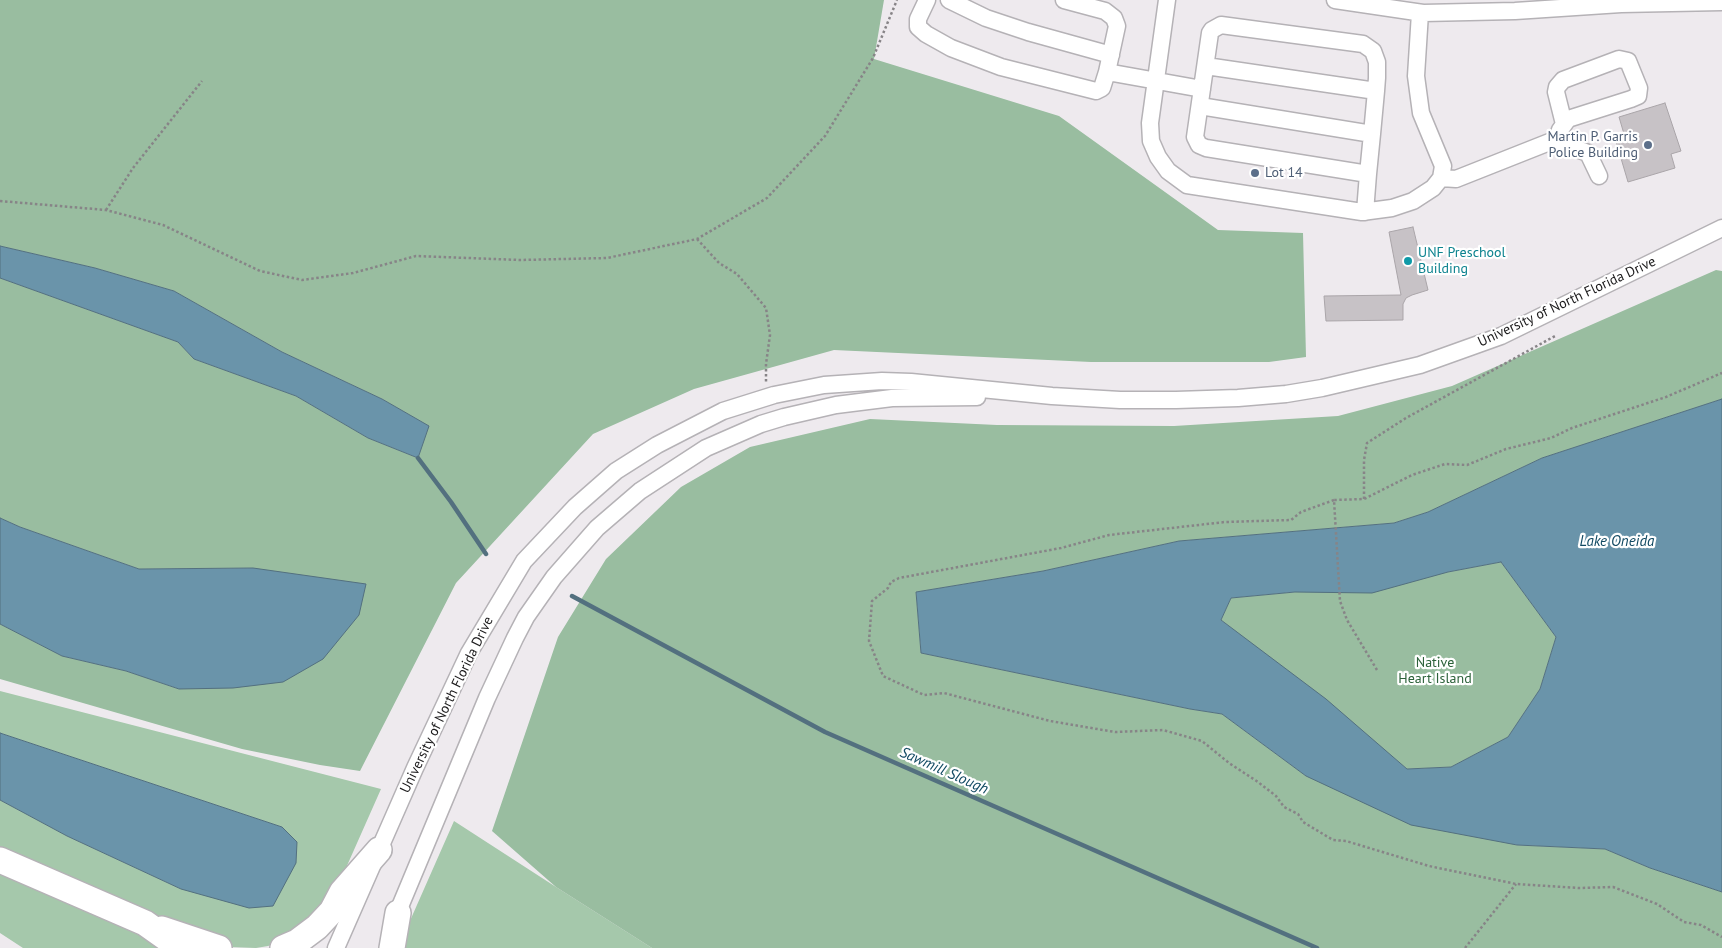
<!DOCTYPE html>
<html>
<head>
<meta charset="utf-8">
<style>
	body { margin:0 }
	canvas { display:block; background:#eeeaee }
</style>
</head>
<body>
<canvas width="1722" height="948"></canvas>
<script>
const ctx = document.querySelector('canvas').getContext('2d');
ctx.lineJoin = 'round';
function paint(path, color) {
  ctx.fillStyle = color;
  ctx.fill(path, 'evenodd');
}
function toPath(rows) {
  const path = new Path2D();
  for (const r of rows) {
    path.moveTo(r[0], r[1]);
    for (let i = 2; i < r.length; i += 2) path.lineTo(r[i], r[i + 1]);
  }
  return path;
}
function trace(path, color, width, dash) {
  ctx.strokeStyle = color;
  ctx.lineWidth = width;
  ctx.lineCap = dash ? 'butt' : 'round';
  ctx.setLineDash(dash || []);
  ctx.stroke(path);
}
function label(font, color, halo, rows, align = 'center') {
  ctx.font = font + ' "PT Sans",sans-serif';
  ctx.lineWidth = 4.5;
  ctx.setLineDash([]);
  ctx.textBaseline = 'middle';
  ctx.strokeStyle = halo;
  ctx.fillStyle = color;
  for (const [text, x, y, turn = 0] of rows) {
    ctx.save();
    ctx.translate(x, y);
    ctx.rotate((+turn || 0) * Math.PI / 180);
    ctx.textAlign = isNaN(turn) ? turn : align;
    if (halo) ctx.strokeText(text, 0, 0);
    ctx.fillText(text, 0, 0);
    ctx.restore();
  }
}
paint(toPath([
	[0,691,381,789,334,895,284,941,268,946,256,948,229,947,0,853,0,800,67,836,181,889,297,842,282,827,0,733],
	[454,821,556,887,652,948,398,948],
	[0,869,112,916,165,948,23,948,0,933]
]), '#a5c8ab');
paint(toPath([
	[0,0,884,0,874,59,1059,116,1218,230,1303,233,1306,357,1269,362,1091,362,834,350,694,389,593,434,456,583,360,771,320,765,242,749,0,679,0,624,62,656,126,671,179,689,253,568,139,569,20,527,0,518,0,278,178,342,194,359,296,396,368,438,418,458,428,426,382,399,282,352,174,291,95,268,0,246],
	[1716,270,1722,271,1722,399,1542,458,1428,512,1394,523,1179,541,1043,571,916,592,921,653,1190,709,1222,714,1306,776,1516,845,1605,849,1650,868,1722,892,1722,948,652,948,556,887,492,831,558,637,606,559,681,487,750,447,870,419,997,425,1174,426,1338,416,1452,386],
	[1501,562,1556,637,1540,689,1508,737,1451,767,1407,769,1221,620,1231,598,1295,592,1448,572]
]), '#99bda0');
const water = toPath([
	[0,246,95,268,174,291,282,352,382,399,429,426,418,458,368,438,296,396,194,359,178,342,0,278,0,246],
	[1722,399,1722,892,1650,868,1605,849,1517,845,1411,825,1306,776,1222,714,1190,709,921,653,916,592,1043,571,1179,541,1394,523,1428,512,1542,458,1722,399],
	[1501,562,1556,637,1540,689,1508,737,1451,767,1407,769,1326,699,1221,620,1231,598,1295,592,1372,593,1448,572,1501,562],
	[0,518,20,527,139,569,253,568,366,584,359,615,323,659,283,682,233,688,179,689,126,671,62,656,0,624,0,518],
	[0,733,282,827,297,842,296,863,273,906,249,908,181,889,67,836,0,800,0,733]
]);
paint(water, '#6a94aa');
trace(water, '#53707f', 1);
trace(toPath([
	[418,458,451,502,486,554],
	[572,596,825,732,1317,948]
]), '#53707f', 4.5);
const building = toPath([
	[1665,103,1681,151,1671,154,1675,168,1628,182,1615,138,1624,134,1619,117,1665,103],
	[1413,227,1428,290,1412,295,1406,298,1403,304,1403,320,1326,321,1324,296,1401,295,1389,232,1413,227]
]);
paint(building, '#c7c2c6');
trace(building, '#aaa5a9', 1);
const minor = toPath([
	[927,0,918,19,918,27,926,34,951,48,1001,67,1096,91,1102,88,1107,72],
	[949,0,986,18,1028,32,1111,55],
	[1064,0,1105,11,1114,18,1117,26,1107,72,1202,89],
	[1167,0,1150,123,1151,141,1158,157,1168,171,1187,185,1362,212,1392,208,1413,201,1433,188,1441,178,1443,166,1421,113,1416,76,1420,13],
	[1335,0,1423,13,1515,11,1621,4,1722,2],
	[1206,66,1376,91],
	[1200,106,1372,134],
	[1557,139,1560,130,1568,119,1631,99,1638,96,1639,88,1628,61,1619,59,1563,80,1557,87,1556,92,1564,124],
	[1441,178,1456,179,1557,139,1566,145,1588,153,1599,176],
	[1365,212,1368,174,1372,134,1376,91,1377,78,1377,62,1373,51,1363,44,1221,25,1212,30,1210,33,1195,137,1199,145,1206,148,1368,174],
	[394,921,487,698,515,638,526,617,554,577,597,528,640,491,706,448,761,424,784,417,836,405,892,398,977,397],
	[336,948,415,768,469,653,524,561,575,507,616,471,657,445,723,411,774,395,824,385,882,381,911,382,1052,396,1120,400,1176,400,1238,398,1286,394,1322,388,1420,365,1501,336,1722,228]
]);
const highway = toPath([
	[0,860,145,923,180,948],
	[162,929,219,948],
	[283,948,297,942,317,927,332,911,342,892,379,850],
	[392,948,398,913]
]);
trace(minor, '#b5b2b6', 19);
trace(highway, '#b5b2b6', 28);
trace(toPath([
	[0,201,106,210,163,225,260,271,302,280,353,273,416,256,520,260,607,258,697,239,767,198,825,136,873,58,897,0],
	[106,210,133,168,202,81],
	[697,239,719,263,737,274,766,308,770,335,766,364,766,383],
	[1364,499,1364,460,1367,443,1406,418,1555,336],
	[1334,500,1301,512,1291,520,1225,522,1109,535,1061,548,899,578,891,582,888,588,872,601,869,641,883,676,924,695,944,693,1050,721,1115,732,1163,730,1202,741,1229,763,1258,782,1276,796,1284,807,1298,814,1303,822,1333,840,1346,841,1429,866,1516,884,1579,888,1613,887,1657,904,1684,922,1701,925,1722,937],
	[1377,670,1347,620,1340,601,1334,500,1364,499,1412,475,1445,464,1467,465,1506,449,1551,438,1572,428,1666,397,1722,373],
	[1465,948,1516,884]
]), '#878487', 2.5, [2.5, 2.5]);
trace(minor, '#fff', 16);
trace(highway, '#fff', 25);
for (const [x, y, r, color] of [
	[1648,145,5,"#5c6f8a"],
	[1255,173,5,"#5c6f8a"],
	[1408,261,5,"#0f9aa8"]
]) {
  const dot = new Path2D();
  dot.arc(x, y, r, 0, 2 * Math.PI);
  ctx.fillStyle = color;
  ctx.fill(dot);
  trace(dot, '#fff', 2);
}
label('14px', '#4e5e75', '#fff', [
	["Martin P. Garris",1638,137],
	["Police Building",1638,153],
	["Lot 14",1265,173,"left"]
], 'right');
label('14px', '#0d838f', '#fff', [
	["UNF Preschool",1418,253],
	["Building",1418,269]
], 'left');
label('14px', '#1c1b1c', '#fff', [
	["University of North Florida Drive",1567,302,-25],
	["University of North Florida Drive",447,705,-64]
]);
label('14px', '#2c623a', '#fff', [
	["Native",1435,663],
	["Heart Island",1435,679]
]);
label('italic 15px', '#124a63', '#fff', [
	["Lake Oneida",1617,542],
	["Sawmill Slough",944,771,24]
]);
</script>
</body>
</html>
